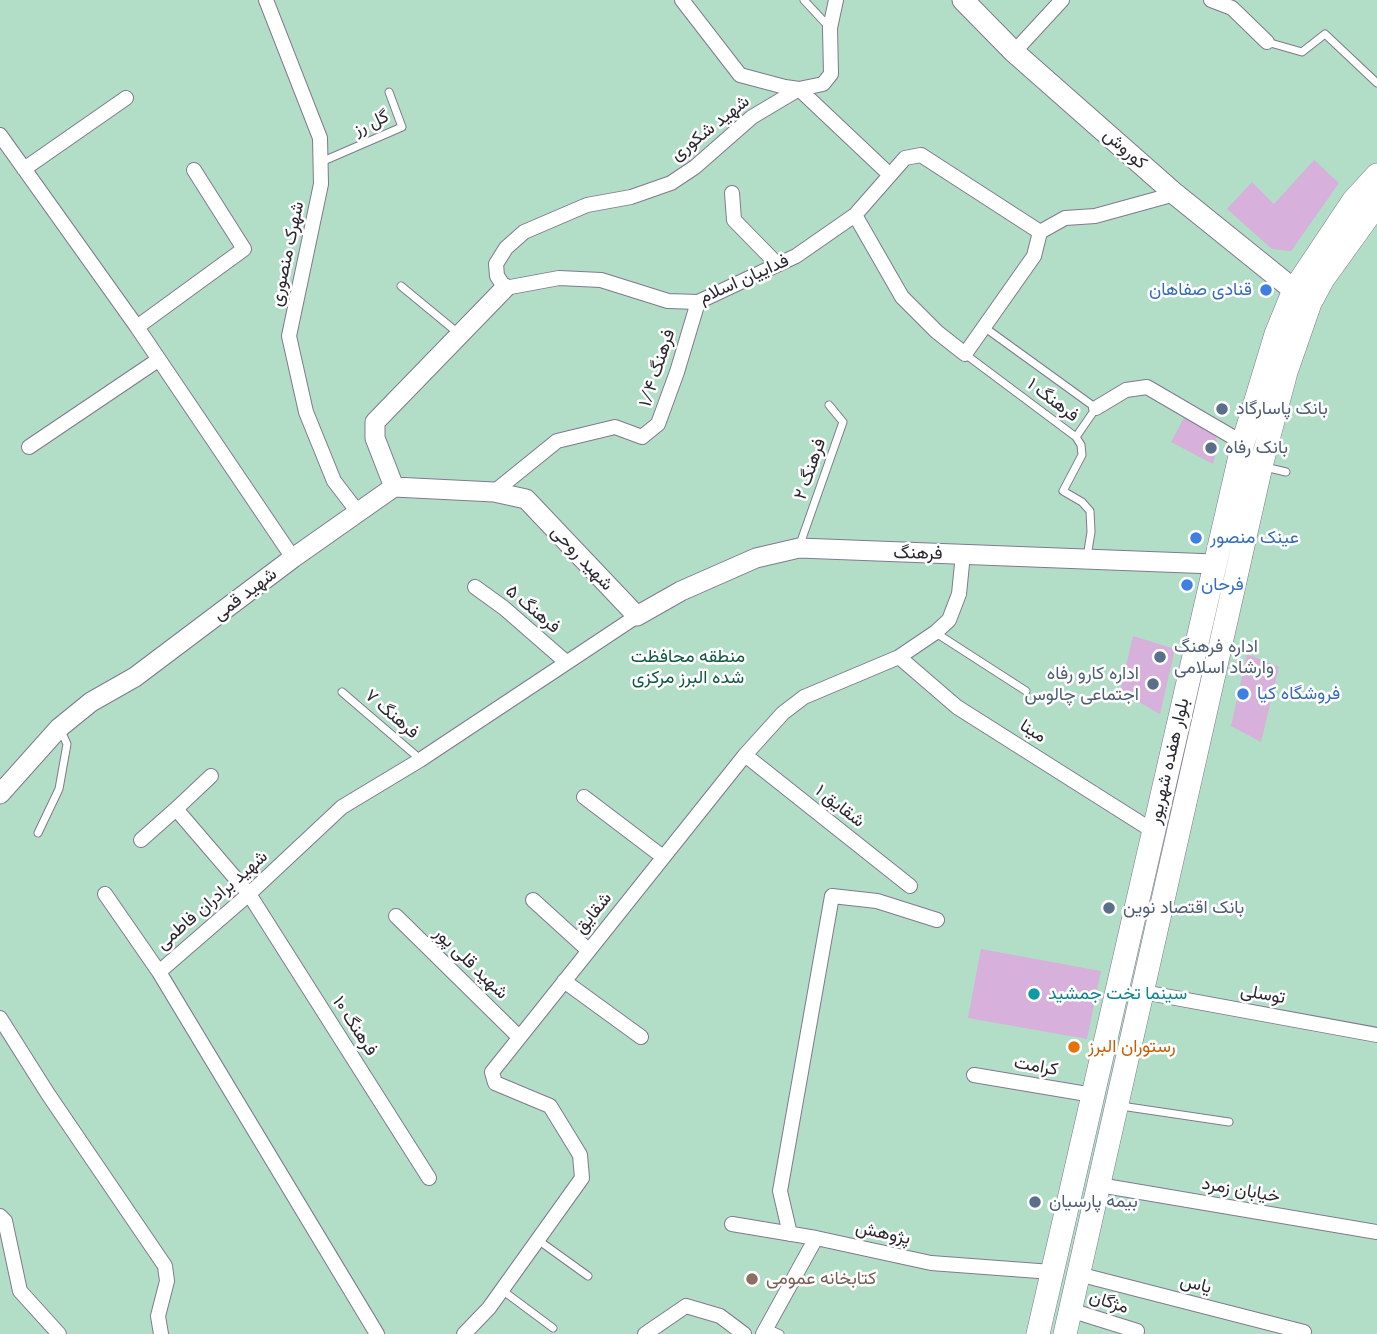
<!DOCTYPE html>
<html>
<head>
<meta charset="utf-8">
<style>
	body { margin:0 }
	canvas { display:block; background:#f6f3fe }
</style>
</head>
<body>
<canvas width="1377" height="1334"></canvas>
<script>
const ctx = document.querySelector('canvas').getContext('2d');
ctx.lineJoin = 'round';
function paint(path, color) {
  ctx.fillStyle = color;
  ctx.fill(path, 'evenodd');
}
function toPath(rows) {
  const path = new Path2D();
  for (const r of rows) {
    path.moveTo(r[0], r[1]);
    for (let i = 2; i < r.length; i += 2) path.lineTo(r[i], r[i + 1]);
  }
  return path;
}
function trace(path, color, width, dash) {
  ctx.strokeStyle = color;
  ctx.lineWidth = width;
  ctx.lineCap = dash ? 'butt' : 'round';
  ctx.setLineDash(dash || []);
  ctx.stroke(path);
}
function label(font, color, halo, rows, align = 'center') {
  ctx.font = font + ' Raleway,Vazirmatn,sans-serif';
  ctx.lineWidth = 5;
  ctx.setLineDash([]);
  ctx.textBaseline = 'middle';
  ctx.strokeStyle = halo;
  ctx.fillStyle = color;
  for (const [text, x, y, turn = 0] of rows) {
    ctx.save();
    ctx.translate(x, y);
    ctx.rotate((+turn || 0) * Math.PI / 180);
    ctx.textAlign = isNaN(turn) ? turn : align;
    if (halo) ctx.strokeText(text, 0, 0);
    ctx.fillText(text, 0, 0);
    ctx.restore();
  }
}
paint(toPath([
	[0,0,1377,0,1377,1334,0,1334]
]), '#b2dec8');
paint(toPath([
	[1314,160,1339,183,1291,251,1272,249,1227,209,1252,182,1274,204],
	[1185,416,1215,433,1218,446,1213,464,1171,442],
	[1133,636,1175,649,1160,714,1120,691],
	[1247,654,1279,667,1261,742,1231,726],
	[981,949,1101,971,1087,1039,968,1018]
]), '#d7b0db');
const service = toPath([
	[804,0,829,27],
	[1267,42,1302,52,1325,34,1377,83],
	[321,162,402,127,389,92],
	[401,286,458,333],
	[984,327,1096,408,1076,437],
	[965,354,1076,437,1081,445,1082,455,1063,491,1082,502,1090,511,1091,532,1087,557],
	[1265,467,1286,472],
	[799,547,843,422,829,405],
	[936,633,1026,691],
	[342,692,420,759],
	[38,833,59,789,67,744,61,731],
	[1121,1106,1229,1122],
	[538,1240,588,1276],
	[502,1290,553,1328],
	[767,1328,780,1334]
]);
const minor = toPath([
	[266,0,320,138,321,184,289,336,306,412,334,481,357,511],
	[682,0,740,75,785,87,799,89,890,175],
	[836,0,830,28,831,74,823,84,799,89,752,117,695,167,671,183,631,197,587,205,524,232,506,248,496,264,497,276,505,288,559,278,601,280,668,301,698,302,796,256,855,215,905,158,921,155,1040,232,1065,218,1095,216,1175,194],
	[1211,0,1232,8,1267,42],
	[1014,52,1062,0],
	[0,135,137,327,293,558],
	[24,169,126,98],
	[732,193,734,220,777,264],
	[855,215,902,297,937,332,965,354,1034,256,1040,232],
	[137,327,244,249,194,170],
	[1096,408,1126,390,1147,387,1243,443],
	[29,447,158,360],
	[494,492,557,441,615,427,642,437,658,424,677,372,698,302],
	[475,587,504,608,566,662],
	[899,657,957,707,1153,831],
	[745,755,910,886],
	[211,776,176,809,249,894,429,1178],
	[584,797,663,857],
	[141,840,176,809],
	[105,894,159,972],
	[533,900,588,950],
	[396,916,519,1037],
	[564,981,641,1037],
	[1143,992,1377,1035],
	[0,1018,48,1094,165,1266,167,1281,158,1316,161,1334],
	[974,1075,1093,1095],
	[1099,1185,1377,1232],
	[0,1216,5,1221,20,1291,59,1334],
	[732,1224,816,1238,931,1263,1052,1272],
	[790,1234,780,1191,832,896,877,901,937,920],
	[1078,1274,1304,1332],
	[1070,1310,1137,1331],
	[377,1334,159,972,249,894,342,807,420,760,637,616],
	[464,1334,489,1308,582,1178,580,1155,550,1106,495,1083,492,1072,745,755,783,713,804,697,899,657,936,632,949,620,959,594,963,554],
	[645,1334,686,1306,720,1316,744,1334],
	[763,1334,816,1238]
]);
const tertiary = toPath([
	[394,487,375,438,375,422,505,288],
	[0,794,59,728,91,702,135,677,293,558,394,487,494,492,526,499,637,616,681,591,756,558,799,548,1214,564]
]);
const secondary = toPath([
	[963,0,1014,52,1175,194,1294,290]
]);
const primary = toPath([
	[1038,1334,1243,443,1276,334,1294,290,1354,200,1377,175],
	[1065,1334,1261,466,1286,372,1310,303,1323,279,1377,204]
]);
trace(service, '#807990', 9);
trace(minor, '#807990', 16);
trace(tertiary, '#807990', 21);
trace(secondary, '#807990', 23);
trace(primary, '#807990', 24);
trace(service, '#fff', 7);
trace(minor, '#fff', 14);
trace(tertiary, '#fff', 19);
trace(secondary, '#fff', 21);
trace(primary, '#fff', 23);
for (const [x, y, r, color] of [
	[1266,290,7,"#3f7fe0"],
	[1222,409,7,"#5c6f8a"],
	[1211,448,7,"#5c6f8a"],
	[1196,538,7,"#3f7fe0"],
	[1187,585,7,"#3f7fe0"],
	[1160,657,7,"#5c6f8a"],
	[1153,684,7,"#5c6f8a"],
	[1243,694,7,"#3f7fe0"],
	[1109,908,7,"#5c6f8a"],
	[1034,994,7,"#0f9aa8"],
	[1074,1047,7,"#e8710a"],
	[1035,1202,7,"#5c6f8a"],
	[752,1279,7,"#8d6e63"]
]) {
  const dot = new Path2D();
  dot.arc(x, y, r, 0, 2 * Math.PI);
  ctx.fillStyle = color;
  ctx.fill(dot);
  trace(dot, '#fff', 2.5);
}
label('18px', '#2a2731', '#fff', [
	["گل رز",371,123,-25],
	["شهید شکوری",710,128,-38],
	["کوروش",1125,149,41],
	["شهرک منصوری",287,254,-78],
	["فداییان اسلام",744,279,-24],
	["فرهنگ ۱/۴",657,368,-72],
	["فرهنگ ۱",1053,400,37],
	["فرهنگ ۲",810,469,-71],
	["فرهنگ",918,553,1],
	["شهید روحی",582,558,47],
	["شهید قمی",245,594,-37],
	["فرهنگ ۵",533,609,40],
	["فرهنگ ۷",392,714,41],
	["مینا",1033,731,32],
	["بلوار هفده شهریور",1169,761,-77],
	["شقایق ۱",840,806,38],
	["شهید برادران فاطمی",212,900,-41],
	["شقایق",593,913,-51],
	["شهید قلی پور",471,963,44],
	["توسلی",1263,994,10],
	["فرهنگ ۱۰",355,1026,57],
	["کرامت",1036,1066,10],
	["خیابان زمرد",1241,1190,10],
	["پژوهش",883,1233,12],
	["یاس",1196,1284,14],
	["مژگان",1109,1302,18]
]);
label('18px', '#366cbe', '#fff', [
	["قنادی صفاهان",1252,290,"right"],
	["عینک منصور",1210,538],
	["فرحان",1201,585],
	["فروشگاه کیا",1257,694]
], 'left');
label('18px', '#4e5e75', '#fff', [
	["بانک پاسارگاد",1236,409],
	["بانک رفاه",1225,448],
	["اداره فرهنگ",1174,647],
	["وارشاد اسلامی",1174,668],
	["اداره کارو رفاه",1139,674,"right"],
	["اجتماعی چالوس",1139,695,"right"],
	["بانک اقتصاد نوین",1123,908],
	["بیمه پارسیان",1049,1202]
], 'left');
label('18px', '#10583e', '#fff', [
	["منطقه محافظت",688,657],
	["شده البرز مرکزی",688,678]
]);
label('18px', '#0d838f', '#fff', [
	["سینما تخت جمشید",1048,994]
], 'left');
label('18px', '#c56008', '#fff', [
	["رستوران البرز",1088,1047]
], 'left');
label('18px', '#785e54', '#fff', [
	["کتابخانه عمومی",766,1279]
], 'left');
</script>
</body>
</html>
